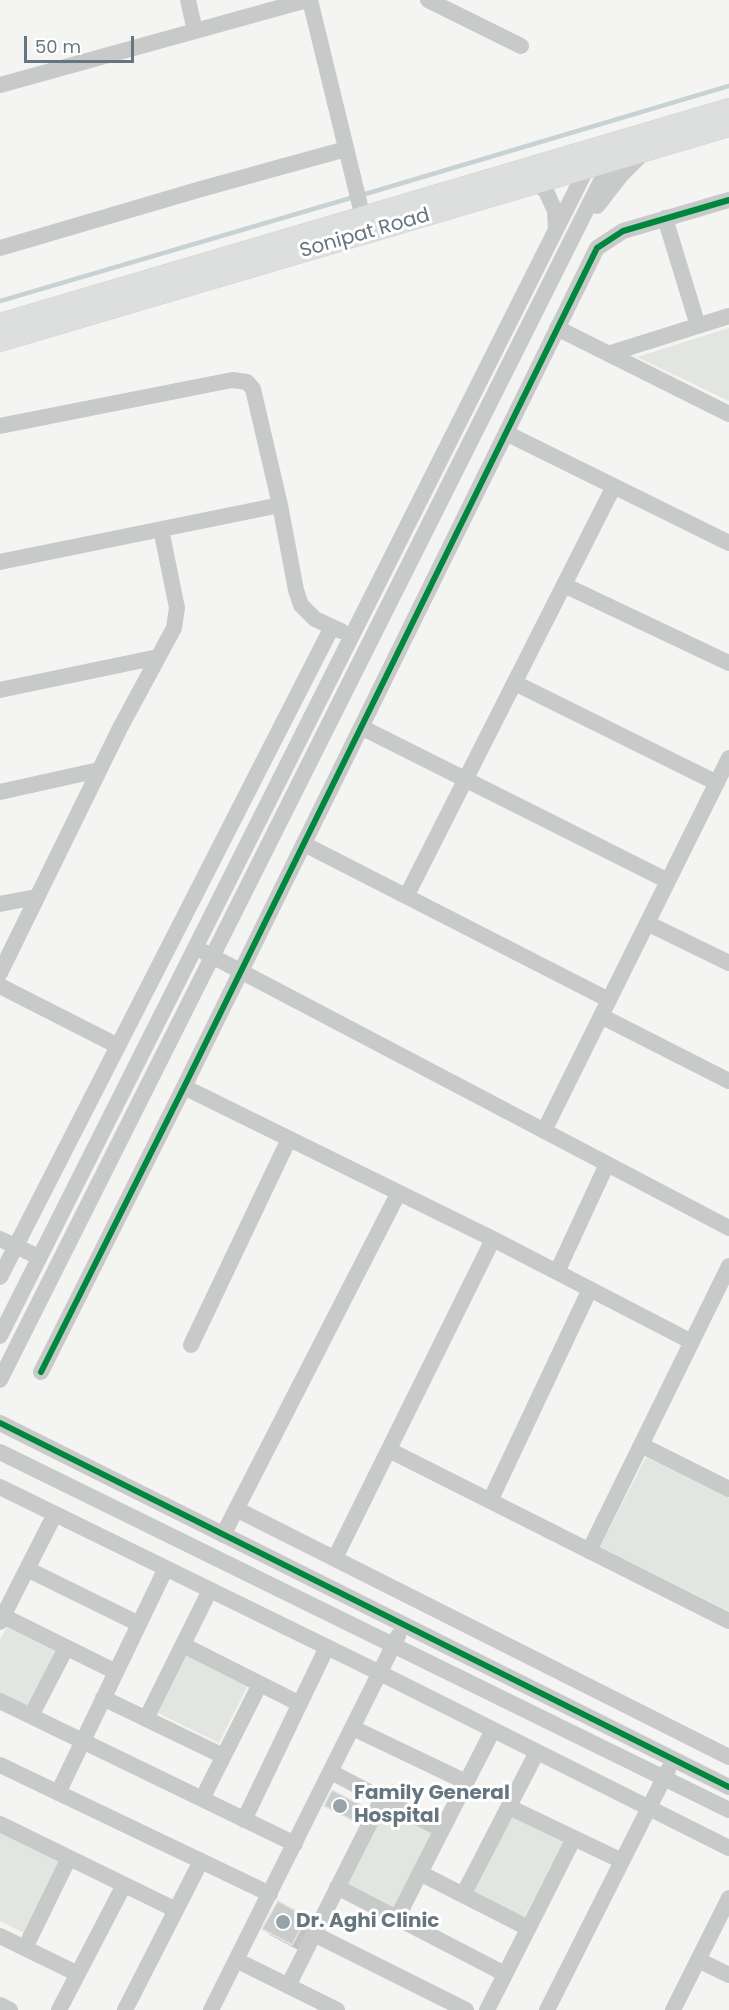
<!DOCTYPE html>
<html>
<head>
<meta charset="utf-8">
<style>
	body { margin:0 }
	#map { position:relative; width:729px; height:2010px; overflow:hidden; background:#f4f4f2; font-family:Poppins,sans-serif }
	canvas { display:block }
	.scale { position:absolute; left:24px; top:36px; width:110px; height:27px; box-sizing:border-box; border:3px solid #657681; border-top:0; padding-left:8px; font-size:18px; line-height:21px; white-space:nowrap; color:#657681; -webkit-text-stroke:4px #fff; paint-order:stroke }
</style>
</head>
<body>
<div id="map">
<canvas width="729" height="2010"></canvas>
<div class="scale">50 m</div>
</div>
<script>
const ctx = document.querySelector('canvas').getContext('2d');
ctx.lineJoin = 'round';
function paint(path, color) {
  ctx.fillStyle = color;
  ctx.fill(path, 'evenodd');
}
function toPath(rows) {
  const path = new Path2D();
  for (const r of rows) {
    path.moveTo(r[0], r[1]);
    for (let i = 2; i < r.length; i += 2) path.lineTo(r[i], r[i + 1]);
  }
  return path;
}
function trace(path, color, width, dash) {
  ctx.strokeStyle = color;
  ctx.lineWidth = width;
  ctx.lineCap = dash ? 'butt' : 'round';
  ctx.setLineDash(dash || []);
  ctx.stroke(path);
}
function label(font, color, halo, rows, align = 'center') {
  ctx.font = font + ' Poppins,sans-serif';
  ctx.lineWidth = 6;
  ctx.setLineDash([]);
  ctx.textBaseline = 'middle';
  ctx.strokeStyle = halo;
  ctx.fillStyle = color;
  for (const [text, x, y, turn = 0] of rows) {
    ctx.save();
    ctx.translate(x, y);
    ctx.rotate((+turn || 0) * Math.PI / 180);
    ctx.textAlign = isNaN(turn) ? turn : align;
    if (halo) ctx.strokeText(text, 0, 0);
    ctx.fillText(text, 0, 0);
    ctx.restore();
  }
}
paint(toPath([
	[729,328,729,401,637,357],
	[646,1457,729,1498,729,1611,600,1547],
	[7,1627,57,1652,28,1708,0,1694,0,1640],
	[187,1655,248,1685,219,1743,158,1713],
	[384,1808,432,1833,393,1910,344,1885],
	[511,1815,563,1842,523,1919,471,1893],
	[0,1832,59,1861,24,1933,0,1921]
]), '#e3e6e0');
paint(toPath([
	[326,1806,371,1814,364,1827],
	[306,1918,312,1924,298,1950,270,1935,264,1929]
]), '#0003');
trace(toPath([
	[362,195,729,86],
	[0,301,354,197]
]), '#c8d1d3', 4.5);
const building = toPath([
	[332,1790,368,1809,360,1824,324,1806,332,1790],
	[278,1901,307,1917,292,1945,262,1929,278,1901]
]);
paint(building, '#cbcccc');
trace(building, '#e3e3e2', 1.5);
const major = toPath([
	[0,324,729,109],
	[0,341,729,126]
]);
trace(major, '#d1d1d1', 22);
trace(toPath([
	[188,0,195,31],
	[310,0,365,226],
	[428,0,521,46],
	[0,85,307,0],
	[536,183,546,191,555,211,556,230],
	[597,206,621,175,645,151],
	[665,218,698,326],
	[0,248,201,189,346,149],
	[557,328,729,414],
	[608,354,729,316],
	[0,426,232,380,247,382,253,389,280,505,296,590,301,605,315,619,341,631],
	[506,433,729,543],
	[0,562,280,505],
	[564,585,729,663],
	[515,683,717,783],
	[0,690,158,657],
	[361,727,668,881],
	[0,792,99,770],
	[304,844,609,1000],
	[407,895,614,486],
	[0,904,36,897],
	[647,923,729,963],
	[204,952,729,1228],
	[0,973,120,728,174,628,177,608,161,529],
	[0,986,118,1046],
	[601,1016,729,1081],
	[184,1087,493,1239,692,1342],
	[544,1131,729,758],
	[0,1239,39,1257],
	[557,1272,607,1164],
	[0,1277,332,627],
	[0,1336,590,162],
	[191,1345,289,1139],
	[41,1372,184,1087,597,248,623,231,729,200],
	[0,1380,614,155],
	[0,1423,729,1787],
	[641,1445,729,1489],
	[389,1450,729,1621],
	[0,1452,729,1810],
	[0,1487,380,1673,729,1848],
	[490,1501,590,1289],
	[236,1509,729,1757],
	[223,1535,398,1194],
	[589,1551,729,1266],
	[335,1558,493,1239],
	[27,1569,139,1624],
	[3,1616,116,1672],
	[0,1622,55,1514],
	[183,1645,300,1704],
	[103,1698,223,1756],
	[0,1701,295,1844],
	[31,1716,66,1648],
	[146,1719,210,1590],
	[353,1728,466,1782],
	[0,1765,270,1894],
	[331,1772,442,1830],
	[58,1793,166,1568],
	[202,1799,260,1684],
	[509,1807,622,1861],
	[244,1820,327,1647],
	[0,1824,176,1910],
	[420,1873,528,1928],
	[337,1887,505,1974],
	[463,1895,537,1752],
	[397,1918,493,1730],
	[314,1934,466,2010],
	[0,1936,78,1974],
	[25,1948,69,1858],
	[236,1960,337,2010],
	[698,1960,729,1975],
	[288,1986,382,1799],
	[0,2005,10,2010],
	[59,2010,124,1885],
	[125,2010,201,1861],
	[211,2010,398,1636],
	[487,2010,574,1838],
	[547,2010,668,1770],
	[673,2010,729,1898]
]), '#c8caca', 16);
trace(major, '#dddede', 21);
trace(toPath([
	[41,1372,184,1087,597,248,623,231,729,200],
	[0,1423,729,1787]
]), '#00873e', 6);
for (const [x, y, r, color] of [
	[340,1806,8,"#97a2a9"],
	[283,1922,8,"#97a2a9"]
]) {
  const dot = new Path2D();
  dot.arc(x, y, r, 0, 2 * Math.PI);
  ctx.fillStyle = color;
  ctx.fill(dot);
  trace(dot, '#fff', 2);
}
label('20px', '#657681', '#fff', [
	["Sonipat Road",365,234,-16]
]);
label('bold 20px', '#657681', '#fff', [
	["Family General",354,1794],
	["Hospital",354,1817],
	["Dr. Aghi Clinic",296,1922]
], 'left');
</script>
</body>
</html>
